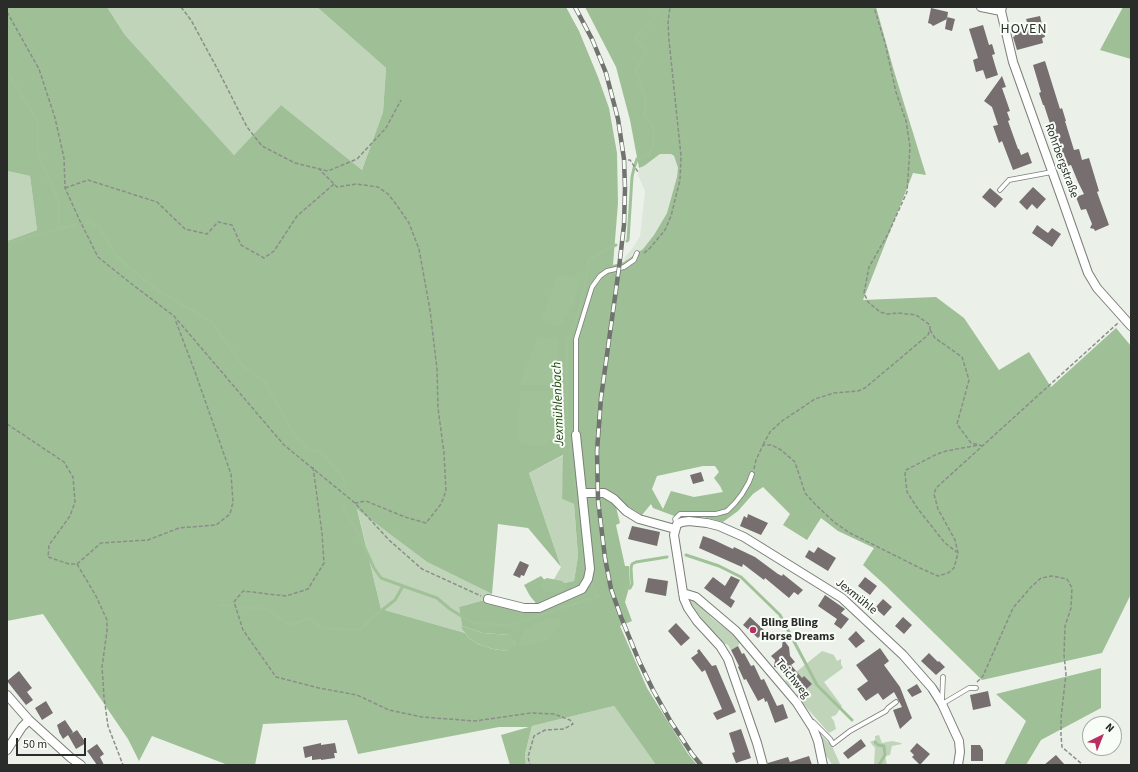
<!DOCTYPE html>
<html>
<head>
<meta charset="utf-8">
<style>
	body { margin:0 }
	#map { position:relative; width:1138px; height:772px; overflow:hidden; background:#ebf1e9; font-family:"Source Sans 3",sans-serif }
	canvas { display:block }
	.frame { position:absolute; inset:0; border:8px solid #2a2c29; pointer-events:none }
	.north { position:absolute; left:1082px; top:716px; width:40px; height:40px; box-sizing:border-box; background:#f8fef7; border:1px solid #a6aaa5; border-radius:50%; rotate:43deg; font-size:11px; font-weight:700; line-height:16px; text-align:center; color:#2a2c29 }
	.north::after { content:''; display:block; margin:auto; width:14px; height:18px; background:#bb2e62; clip-path:polygon(50% 0,100% 100%,50% 72%,0 100%) }
	.scale { position:absolute; left:16px; top:738px; width:70px; height:18px; box-sizing:border-box; border:2px solid #2a2c29; border-top:0; padding-left:5px; font-size:12px; line-height:14px; white-space:nowrap; color:#2a2c29; -webkit-text-stroke:3px #f8fef7; paint-order:stroke }
</style>
</head>
<body>
<div id="map">
<canvas width="1138" height="772"></canvas>
<div class="frame"></div>
<div class="north">N</div>
<div class="scale">50 m</div>
</div>
<script>
const ctx = document.querySelector('canvas').getContext('2d');
ctx.lineJoin = 'round';
function paint(path, color) {
  ctx.fillStyle = color;
  ctx.fill(path, 'evenodd');
}
function toPath(rows) {
  const path = new Path2D();
  for (const r of rows) {
    path.moveTo(r[0], r[1]);
    for (let i = 2; i < r.length; i += 2) path.lineTo(r[i], r[i + 1]);
  }
  return path;
}
function trace(path, color, width, dash) {
  ctx.strokeStyle = color;
  ctx.lineWidth = width;
  ctx.lineCap = dash ? 'butt' : 'round';
  ctx.setLineDash(dash || []);
  ctx.stroke(path);
}
function label(font, color, halo, rows, align = 'center') {
  ctx.font = font + ' "Source Sans 3",sans-serif';
  ctx.lineWidth = 4;
  ctx.setLineDash([]);
  ctx.textBaseline = 'middle';
  ctx.strokeStyle = halo;
  ctx.fillStyle = color;
  for (const [text, x, y, turn = 0] of rows) {
    ctx.save();
    ctx.translate(x, y);
    ctx.rotate((+turn || 0) * Math.PI / 180);
    ctx.textAlign = isNaN(turn) ? turn : align;
    if (halo) ctx.strokeText(text, 0, 0);
    ctx.fillText(text, 0, 0);
    ctx.restore();
  }
}
paint(toPath([
	[660,154,671,154,674,157,678,168,678,177,671,200,667,213,654,235,643,249,624,262,625,257,634,246,640,236,645,191,638,175,639,168,644,166]
]), '#dde7d9');
paint(toPath([
	[107,7,317,7,386,68,383,112,362,170,281,105,234,155,125,35],
	[7,171,30,176,37,230,7,241],
	[564,455,562,499,574,504,578,556,574,581,550,586,561,567,529,473],
	[357,508,427,562,492,594,488,599,459,607,462,626,461,628,465,633,381,609],
	[692,599,703,607,712,618,735,636,740,642,738,646,731,650,728,645,720,642,693,613,688,603,689,600],
	[822,651,834,655,837,661,841,659,841,664,843,668,824,682,842,706,836,715,831,717,834,721,836,729,829,733,796,696,801,691,794,684,790,687,785,681],
	[614,706,656,765,526,765,525,754,532,726],
	[818,732,832,746,840,764,838,765,832,765,828,758,823,753],
	[879,735,882,743,892,741,901,743,902,744,892,746,890,755,885,756,887,765,874,765,875,748,870,742,875,740,875,736]
]), '#c0d4ba');
paint(toPath([
	[7,7,107,7,125,35,234,155,281,105,362,170,383,112,386,68,317,7,566,7,579,31,598,77,609,108,617,153,618,203,613,265,624,262,643,249,654,235,667,213,677,177,678,168,674,156,671,154,660,154,644,166,639,168,630,120,616,67,585,7,876,7,894,71,926,175,913,173,863,300,936,297,964,318,999,370,1029,352,1051,387,1116,328,1131,346,1131,594,1102,653,982,680,885,585,863,565,874,548,838,531,821,518,807,540,783,525,790,514,763,487,753,494,738,511,723,522,704,517,677,517,653,508,651,504,642,515,621,502,616,507,620,523,616,525,625,566,629,566,630,584,625,602,632,621,620,626,647,688,688,754,697,765,656,765,614,706,532,726,525,754,526,765,510,765,501,735,529,727,499,727,358,754,347,720,263,724,255,765,228,765,152,736,139,761,128,739,43,614,7,621,7,241,37,230,30,176,7,171],
	[563,455,562,499,574,504,578,556,574,581,550,586,541,576,524,585,530,596,539,607,488,599,459,607,462,626,483,633,510,635,515,643,507,651,493,649,478,644,470,639,465,633,381,609,357,509,427,562,492,594,498,524,528,528,561,567,529,473],
	[703,466,715,466,719,472,714,478,720,486,723,492,694,497,671,491,663,509,652,489,657,476],
	[1123,7,1131,7,1131,59,1100,50],
	[1101,668,1101,708,1041,740,1026,765,1004,765,1026,721,996,694]
]), '#9fbf96');
paint(toPath([
	[567,275,580,279,574,304,559,327,541,320,557,277],
	[538,336,558,339,559,379,554,385,519,385],
	[521,391,555,391,559,396,562,415,562,425,558,434,546,445,529,445,519,442,517,433],
	[547,578,562,581,566,585,565,589,559,593,547,592,542,589,541,584,543,580],
	[545,619,561,619,559,627,549,640,524,647,519,642,525,629],
	[462,626,483,633,511,635,515,643,511,649,507,651,493,649,478,644,470,639,461,628]
]), '#a1c298');
trace(toPath([
	[7,72,38,122,38,154,59,202,59,229],
	[87,221,99,227,117,257,157,290,212,322,242,365,266,383,292,431,308,450,320,451,344,479,344,487],
	[627,241,628,240,632,177,634,168,637,159,648,155,653,146,654,134,653,126,644,115,646,101,636,70,646,51,635,38,654,19,659,7],
	[7,243,74,225],
	[344,503,344,508,359,535,374,568,381,578,403,586],
	[686,555,719,566,741,577,780,615,817,685,852,720],
	[587,577,584,573,581,523,576,503,567,420,567,342,580,308,589,260,611,247,616,245],
	[591,581,593,585,596,597,600,595],
	[625,589,630,588,632,584,631,568,632,564,636,562,667,557],
	[220,605,230,606],
	[242,607,267,609,290,625,310,618,321,628,355,630,361,629,372,618,395,600,403,586,437,598,450,609,471,622,507,626,596,597],
	[875,742,878,745,884,746,885,755,879,765]
]), '#a1c298', 3);
paint(toPath([
	[931,8,948,12,947,19,933,26,931,24,928,23],
	[1040,16,1045,37,1042,38,1043,43,1017,50,1013,37,1015,36,1014,31,1029,28,1026,19],
	[947,17,955,19,952,31,945,29],
	[983,25,989,45,992,44,995,54,992,55,998,75,986,79,983,70,976,72,973,60,978,58,969,29],
	[1045,61,1060,109,1062,108,1066,121,1065,121,1074,150,1079,149,1082,160,1089,158,1099,191,1097,192,1109,225,1095,231,1094,229,1090,228,1092,224,1086,209,1081,210,1076,197,1084,194,1078,182,1071,165,1064,167,1044,105,1043,105,1039,93,1041,92,1033,65],
	[1002,76,1006,87,1002,88,1010,111,1007,112,1010,120,1008,121,1018,149,1019,149,1021,155,1028,152,1032,163,1013,170,1002,141,999,143,993,126,998,125,992,107,984,101],
	[1033,187,1046,199,1037,209,1032,204,1027,210,1019,202],
	[990,188,1003,199,995,208,982,197],
	[1037,225,1048,233,1052,228,1061,234,1052,247,1032,233],
	[701,472,704,481,693,484,690,475],
	[748,514,768,523,761,535,740,526,744,516,747,518],
	[632,526,660,532,657,546,628,539],
	[703,536,714,540,733,549,734,547,755,557,778,574,782,576,783,574,803,590,798,595,794,592,789,598,765,578,764,580,743,564,742,567,699,548],
	[818,547,836,558,828,571,805,557,809,550,814,553],
	[520,561,529,565,524,576,521,575,520,578,513,575],
	[731,576,740,580,730,598,735,601,731,608,704,588,713,577,725,586],
	[865,577,877,586,870,595,858,586],
	[648,578,668,581,666,596,645,592],
	[825,595,845,609,841,613,849,619,841,629,834,624,837,619,818,606],
	[883,599,892,607,884,616,875,608],
	[750,617,765,631,758,638,743,625],
	[903,617,912,625,904,634,895,626],
	[676,623,690,638,681,646,668,631],
	[856,631,865,641,856,648,848,639],
	[783,639,789,647,790,656,795,662,791,665,802,678,804,676,812,684,803,692,782,668,774,667,775,660,771,656,782,647],
	[738,646,742,654,744,653,751,666,754,665,761,680,764,679,777,706,783,704,788,718,775,723,767,701,765,702,764,698,758,701,746,679,744,680,738,667,739,666,731,650],
	[880,648,889,661,884,665,900,687,912,718,900,729,893,710,902,707,894,692,883,700,878,693,866,701,857,689,868,681,856,665],
	[699,649,712,666,716,665,736,712,717,720,713,713,722,709,705,670,702,672,691,658,698,653,697,651],
	[929,653,938,662,939,661,945,667,936,675,921,661],
	[19,671,32,688,27,692,33,700,26,705,7,681],
	[917,684,922,692,912,697,907,690],
	[988,691,991,706,973,710,970,695],
	[46,701,53,713,42,720,35,708],
	[65,720,73,732,71,734,77,730,86,743,76,749,68,735,63,739,59,732,59,731,57,725],
	[741,729,751,758,736,763,732,753,735,752,729,733],
	[861,739,866,746,848,759,843,753],
	[321,743,321,745,335,743,337,753,334,753,335,758,321,760,321,759,312,760,312,756,305,758,303,747],
	[917,743,930,754,920,765,912,757,914,755,910,751],
	[97,744,104,754,100,757,104,765,97,765,87,751],
	[971,745,980,745,983,750,983,761,971,761],
	[1056,755,1065,765,1044,765],
	[809,756,812,765,768,765,768,763,788,757,790,762]
]), '#776e6f');
const service = toPath([
	[1000,190,1009,180,1052,172],
	[576,435,576,339,592,287,600,276,607,271,624,267,634,260,637,253],
	[677,524,675,519,680,514,716,514,727,511,735,503,742,494,749,482,752,474],
	[942,701,943,677],
	[942,704,969,688,976,688],
	[813,722,830,739,833,744,850,731,886,711,888,708,896,702]
]);
const minor = toPath([
	[981,7,1001,11],
	[1002,7,1001,11,1013,62,1062,199,1088,273,1097,288,1131,326],
	[582,493,604,493,614,499,626,511,639,519,675,529],
	[683,593,696,597,736,631,797,703,813,728,818,741,823,765],
	[488,599,524,608,539,608,582,589,588,579,590,569,576,435],
	[7,695,29,720,71,758,81,765],
	[7,750,22,727,29,720],
	[763,765,757,743,728,659,720,646,697,621,688,608,684,599,674,535,677,524,682,522,689,521,707,523,719,526,744,537,842,598,903,655,932,688,942,704,959,741,960,752,958,765]
]);
trace(service, '#7a7f78', 5.5);
trace(minor, '#7a7f78', 10);
trace(toPath([
	[181,7,191,20,219,72,247,127,262,146,295,163,328,171,357,159,386,128,401,100],
	[7,12,39,69,55,118,64,158,65,188,80,221,98,257,133,285,174,316,284,445,355,503,389,540,422,569,481,596],
	[628,160,630,160,638,172],
	[318,168,337,187,356,184,378,187,388,194,396,204,409,223,419,249,430,310,437,369,438,408,444,453,446,491,441,504,426,523,405,517,366,501,355,503],
	[65,188,88,180,157,202,185,229,207,234,218,222,232,225,241,245,264,258,274,251,297,216,334,184],
	[644,253,650,248,665,230,671,216,680,180,681,156,669,40,668,23,670,7],
	[930,330,935,338,962,357,969,380,957,424,971,443,983,446],
	[7,424,64,462,73,477,75,502,70,516,49,545,48,557,69,564,77,564,101,543,148,540,179,528,216,525,230,514,233,502,231,474,195,372,175,319],
	[763,445,770,432,782,421,815,399,834,393,858,391,865,388,928,335,930,330,930,325,916,315,898,313,887,314,880,312,868,302,864,293,869,267,888,234,907,192,910,147,906,121,896,92,885,43,874,7],
	[313,467,322,533,324,563,308,589,286,596,243,591,234,602,243,630,276,677,319,688,357,695,389,710,422,717,475,721,531,713,554,714,570,720,573,724,564,729,545,730,534,736,528,757,530,765],
	[754,469,756,460,763,445,772,445,781,450,795,462,805,493,815,504,834,522,850,533,922,569,938,576,948,573,954,568,958,553,955,540,938,509,934,494,936,488,1118,323],
	[958,553,945,543,918,509,907,492,905,474,906,470,937,454,946,451,979,445],
	[77,564,96,596,107,620,107,631,102,667,104,697,108,726,123,765],
	[977,682,983,676,1013,608,1031,587,1041,578,1052,576,1067,579,1072,588,1071,608,1065,626,1064,655,1066,674,1061,718,1061,735,1062,747,1083,765]
]), '#8a8e89', 1.5, [4, 2]);
trace(service, '#fff', 4);
trace(minor, '#fff', 8);
const rail = toPath([
	[575,7,592,39,606,73,618,119,624,159,625,188,624,225,619,268,601,398,597,451,598,500,605,558,611,589,621,617,639,661,653,690,671,722,692,754,701,765]
]);
trace(rail, '#70736e', 4.5);
trace(rail, '#f8fef7', 3, [9]);
for (const [x, y, r, color] of [
	[753,630,4,"#bb2e62"]
]) {
  const dot = new Path2D();
  dot.arc(x, y, r, 0, 2 * Math.PI);
  ctx.fillStyle = color;
  ctx.fill(dot);
  trace(dot, '#f8fef7', 1.5);
}
label('12px', '#2a2c29', '#f8fef7', [
	["Rohrbergstraße",1061,161,70],
	["Jexmühle",856,597,39],
	["Teichweg",792,679,51]
]);
label('bold 12px', '#2a2c29', '#f8fef7', [
	["Bling Bling",761,623],
	["Horse Dreams",761,637]
], 'left');
label('italic 13px', '#133d01', '#f8fef7', [
	["Jexmühlenbach",559,404,-92]
]);
ctx.letterSpacing = '1px';
label('14px', '#2c302b', '#f8fef7', [
	["HOVEN",1024,30]
]);
ctx.letterSpacing = '0px';
</script>
</body>
</html>
